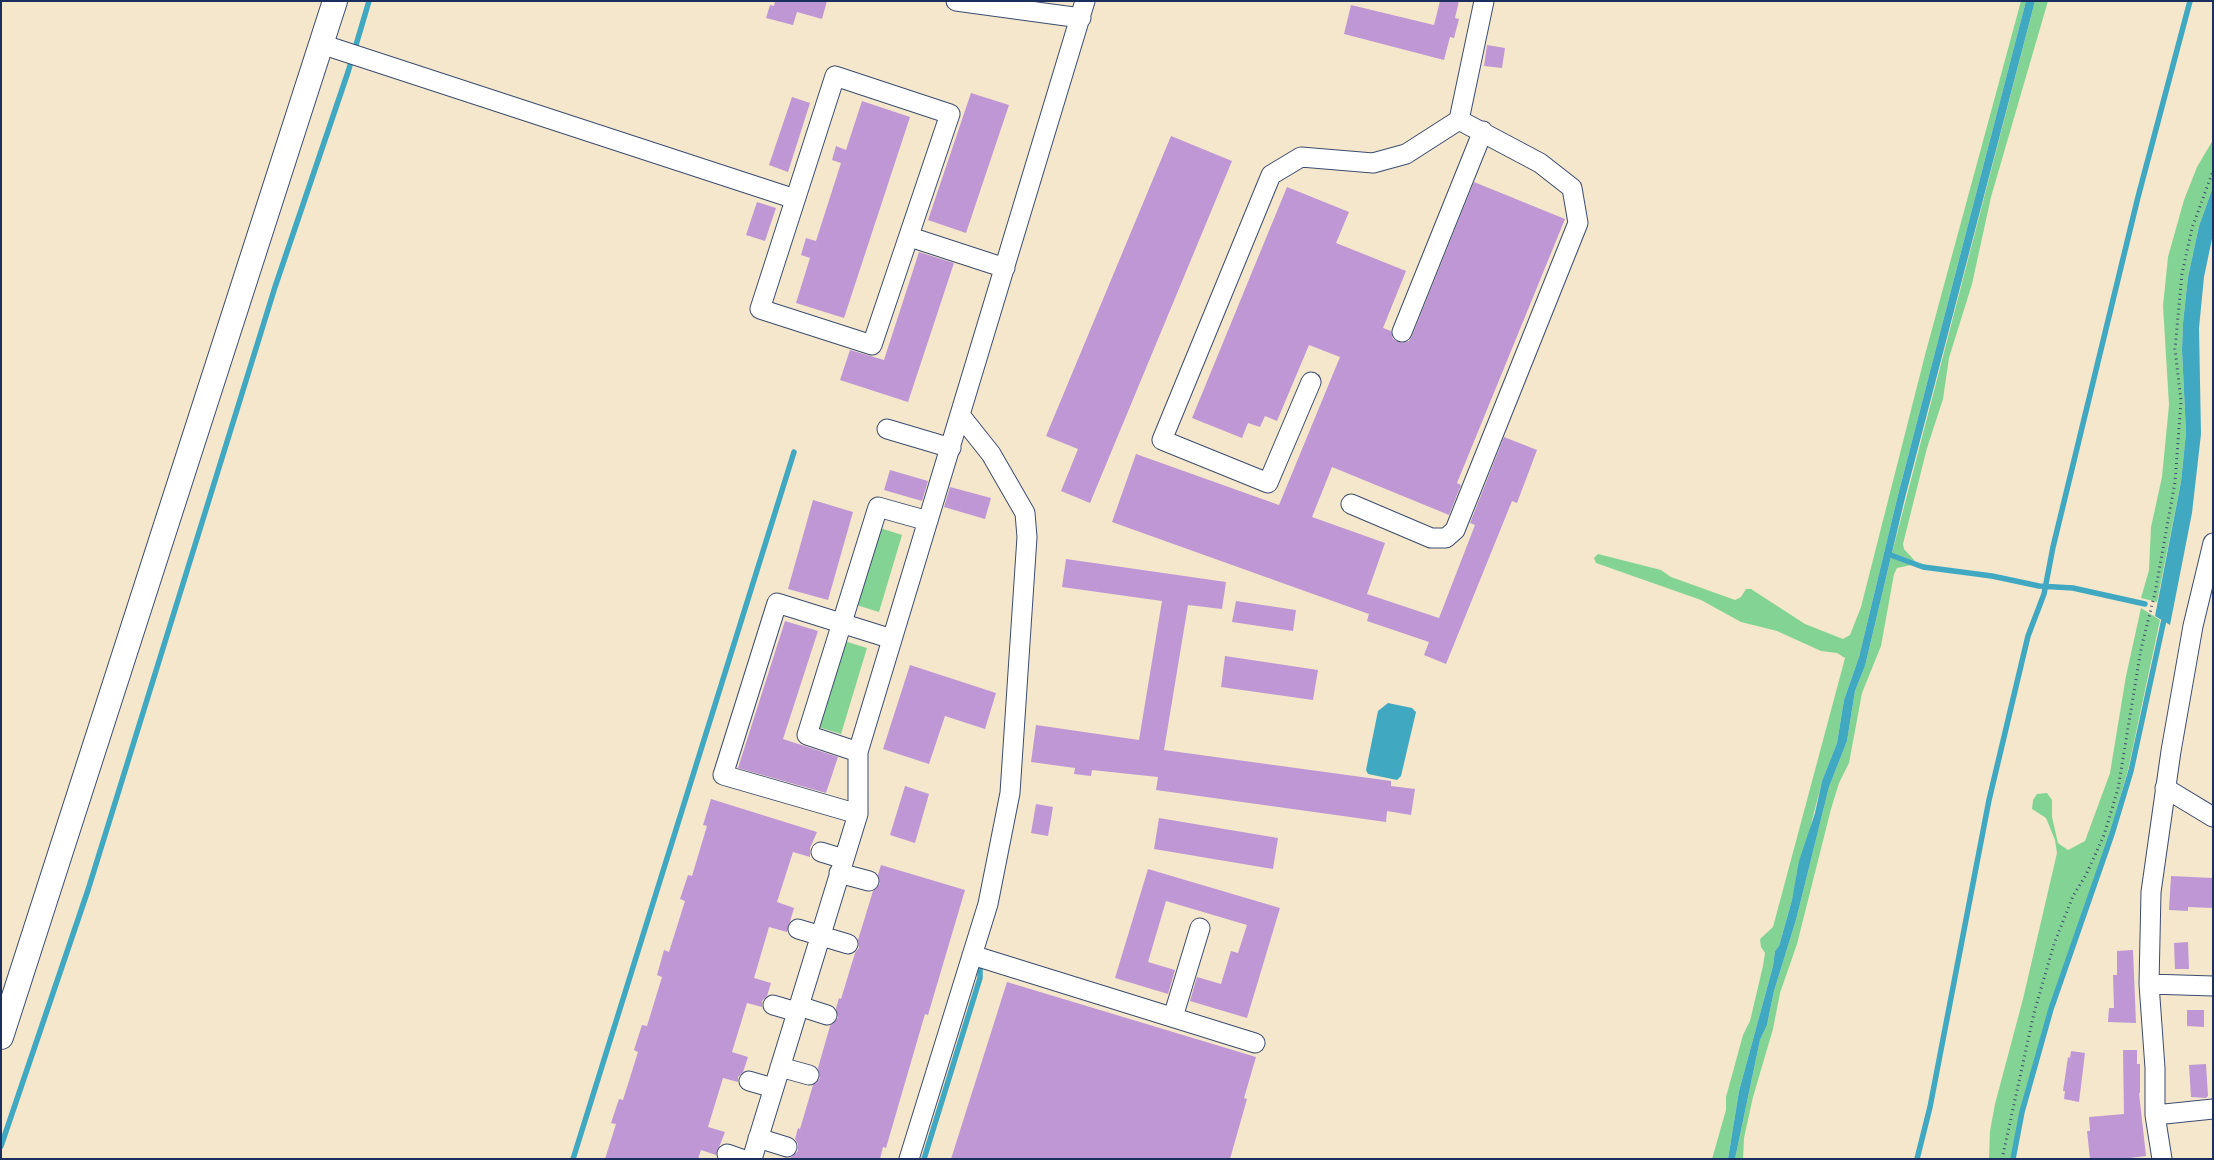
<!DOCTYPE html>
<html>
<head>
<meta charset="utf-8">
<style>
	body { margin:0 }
	#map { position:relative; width:2214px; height:1160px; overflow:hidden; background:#f4e7cc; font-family:Vollkorn,serif }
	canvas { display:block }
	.frame { position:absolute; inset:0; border:2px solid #1b2f5e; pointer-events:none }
</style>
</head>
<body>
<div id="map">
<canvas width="2214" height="1160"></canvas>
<div class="frame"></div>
</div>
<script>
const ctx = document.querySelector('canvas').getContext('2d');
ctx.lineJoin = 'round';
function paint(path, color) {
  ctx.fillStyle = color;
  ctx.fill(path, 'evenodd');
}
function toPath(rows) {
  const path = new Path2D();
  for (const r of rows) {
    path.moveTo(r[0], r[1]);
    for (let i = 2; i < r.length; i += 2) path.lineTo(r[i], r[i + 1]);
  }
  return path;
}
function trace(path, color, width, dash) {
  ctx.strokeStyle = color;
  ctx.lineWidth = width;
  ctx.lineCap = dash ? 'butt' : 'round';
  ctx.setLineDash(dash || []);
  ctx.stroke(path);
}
paint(toPath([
	[2021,1,2026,1,1897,499,1859,657,1844,700,1837,743,1822,781,1792,900,1779,946,1775,951,1773,966,1739,1091,1728,1159,1712,1159,1726,1110,1726,1097,1743,1035,1750,1021,1763,966,1765,953,1761,947,1760,939,1773,927,1845,658,1837,653,1821,651,1777,631,1741,622,1701,600,1596,563,1594,558,1598,554,1661,570,1671,577,1735,600,1741,597,1746,589,1751,589,1805,624,1843,639,1850,635,1861,607,1925,355],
	[2035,1,2048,1,1991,197,1972,284,1949,358,1943,399,1927,448,1903,544,1904,549,1915,561,1892,553],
	[2213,140,2213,187,2199,226,2188,277,2183,323,2182,350,2186,433,2181,482,2157,602,2141,598,2149,570,2151,527,2162,477,2169,405,2163,306,2168,257,2184,200,2197,167],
	[877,527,902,535,879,612,853,604],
	[1891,557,1911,565,1897,568,1894,574,1881,646,1862,693,1849,763,1839,783,1831,809,1797,944,1780,993,1773,1029,1753,1097,1744,1138,1743,1159,1735,1159,1760,1040,1767,1025,1774,991,1796,920,1829,787,1847,741,1855,691,1865,666],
	[2141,608,2160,620,2128,770,2110,833,2050,1009,2020,1114,2011,1159,1989,1159,1990,1131,1995,1104,2023,999,2057,853,2055,840,2046,818,2032,809,2033,800,2037,794,2047,793,2052,800,2052,817,2058,843,2068,850,2085,841,2110,773,2126,676],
	[841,640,867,648,841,734,815,726]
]), '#83d494');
paint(toPath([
	[2026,1,2035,1,1905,498,1865,666,1855,691,1847,741,1829,787,1796,920,1774,991,1767,1025,1760,1040,1735,1159,1728,1159,1739,1091,1773,966,1775,951,1779,946,1792,900,1799,861,1815,813,1822,781,1837,743,1844,700,1859,657,1897,499],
	[2213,187,2213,234,2204,277,2199,328,2201,434,2192,513,2170,625,2155,616,2181,482,2186,433,2182,350,2183,323,2188,277,2199,226],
	[1388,703,1412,708,1416,712,1401,776,1397,780,1368,774,1366,770,1378,711]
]), '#41a8c1');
trace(toPath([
	[1888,554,1923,567,1992,576,2039,586,2073,588,2145,604],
	[1,1146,88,890,275,287,348,72,369,1],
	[573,1159,794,452],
	[924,1159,980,978,980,965],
	[1917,1159,1930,1107,1989,800,2028,636,2044,594,2053,547,2138,197,2190,1],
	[2013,1159,2022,1112,2051,1009,2112,834,2131,771,2165,615]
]), '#41a8c1', 5.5);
paint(toPath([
	[775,1,827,1,822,19,797,12,793,25,766,18,770,5,774,6],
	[1440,1,1459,1,1455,18,1459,19,1454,38,1450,37,1444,60,1344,34,1351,5,1434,25],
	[1487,45,1505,48,1502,68,1484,66],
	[971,93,1009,105,966,233,928,220],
	[792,97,810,103,788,172,769,165],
	[862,101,910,117,844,318,796,303,810,258,801,255,806,238,816,241,841,163,832,160,836,146,846,150],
	[1171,136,1232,161,1090,503,1061,491,1078,449,1046,436],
	[1474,182,1565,219,1457,483,1461,485,1449,515,1332,467,1312,517,1385,543,1367,594,1439,618,1475,525,1470,523,1504,437,1537,450,1517,503,1512,501,1446,664,1424,655,1429,642,1367,621,1369,614,1112,522,1136,454,1279,505,1340,357,1309,345,1277,421,1265,416,1260,427,1248,423,1242,438,1192,418,1287,187,1349,212,1336,243,1406,271,1383,328,1391,331,1393,339,1403,343,1409,341,1412,336],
	[757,202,776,208,765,241,746,235],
	[919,252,954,263,908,402,840,380,850,350,884,360],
	[890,470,928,481,922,501,884,490],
	[950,487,991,498,985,519,944,507],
	[813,500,853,512,828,600,788,589],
	[1066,559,1226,582,1222,609,1188,605,1164,750,1391,781,1391,786,1415,789,1411,815,1387,811,1386,822,1156,790,1158,777,1092,770,1091,776,1074,774,1075,768,1031,762,1036,725,1139,740,1162,601,1062,587],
	[1236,601,1296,610,1293,631,1232,622],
	[785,621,818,631,783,739,838,757,826,793,738,768],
	[1225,656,1318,670,1313,700,1221,687],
	[910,665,996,693,985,729,945,716,929,764,883,749],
	[905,786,929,794,915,843,890,835],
	[711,799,817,832,810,848,810,857,793,852,777,902,794,908,787,932,769,927,754,978,771,983,767,996,762,1001,762,1007,747,1003,732,1052,748,1057,743,1072,738,1077,738,1082,723,1078,708,1127,725,1132,716,1155,701,1150,698,1159,605,1159,616,1124,611,1123,619,1099,623,1100,638,1052,634,1050,642,1025,647,1026,662,977,657,975,664,950,669,952,685,901,680,899,688,875,692,876,707,826,703,825],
	[1036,804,1053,807,1048,836,1031,833],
	[1159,818,1278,838,1273,869,1154,849],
	[881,865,965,890,928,1015,925,1014,886,1148,883,1147,880,1159,789,1159,798,1151,798,1144,795,1139,798,1128,800,1129,813,1085,820,1078,818,1068,830,1026,838,1018,836,1008,839,998,841,999,855,953,859,948,858,940,873,891,880,884,878,875],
	[1148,869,1280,908,1247,1018,1190,1001,1197,977,1221,984,1231,951,1238,953,1247,925,1166,901,1148,962,1175,970,1168,994,1115,978],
	[2171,876,2213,878,2213,908,2188,907,2188,911,2169,910],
	[2188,942,2189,969,2175,969,2174,943],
	[2133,950,2136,1023,2108,1022,2109,1008,2114,1008,2113,975,2117,975,2117,951],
	[1007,982,1256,1057,1244,1098,1247,1099,1230,1159,951,1159],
	[2187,1010,2204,1010,2204,1027,2187,1026],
	[2123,1050,2137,1050,2137,1064,2140,1064,2140,1093,2139,1093,2146,1156,2122,1159,2090,1159,2087,1131,2090,1131,2089,1117,2124,1114],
	[2071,1051,2085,1053,2079,1102,2064,1099,2065,1091,2063,1091,2068,1057,2070,1058],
	[2206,1064,2208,1096,2206,1098,2191,1097,2189,1065]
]), '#bf97d5');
const minor = toPath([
	[956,1,1081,18],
	[321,44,795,199],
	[835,76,950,114,872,345,760,309,835,76],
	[1459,120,1484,1],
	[910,237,1005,268],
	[1402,332,1483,131],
	[1311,382,1268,483,1162,440,1271,175,1301,157,1373,163,1406,154,1459,120,1540,163,1572,188,1578,223,1455,530,1446,538,1431,538,1351,504],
	[887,429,951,448],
	[858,752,807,735,878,507,928,521],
	[2165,788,2213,817],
	[858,814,723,775,777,603,892,639],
	[821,852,844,859],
	[839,873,869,881],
	[798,929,848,944],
	[972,955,1255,1043],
	[2149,984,2213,986],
	[773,1005,797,1012],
	[799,1006,827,1015],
	[1173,1017,1200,928],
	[780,1067,809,1075],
	[749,1081,773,1088],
	[2155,1115,2213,1109],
	[758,1138,787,1147],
	[727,1154,741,1159],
	[752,1159,858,814,858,752,1085,1],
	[909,1159,988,904,1010,793,1027,537,1025,513,991,454,960,415],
	[2162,1159,2155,1115,2155,1068,2149,984,2151,892,2171,751,2193,626,2213,543]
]);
const major = toPath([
	[1,1037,335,1]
]);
trace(minor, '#3c4b6e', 21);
trace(major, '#3c4b6e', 26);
trace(toPath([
	[2002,1159,2034,1013,2054,944,2073,896,2086,875,2104,835,2118,789,2141,649,2155,593,2175,482,2181,401,2175,349,2182,274,2192,228,2213,171]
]), '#3c4b6e', 3, [1, 4]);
trace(minor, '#fff', 19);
trace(major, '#fff', 24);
</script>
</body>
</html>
